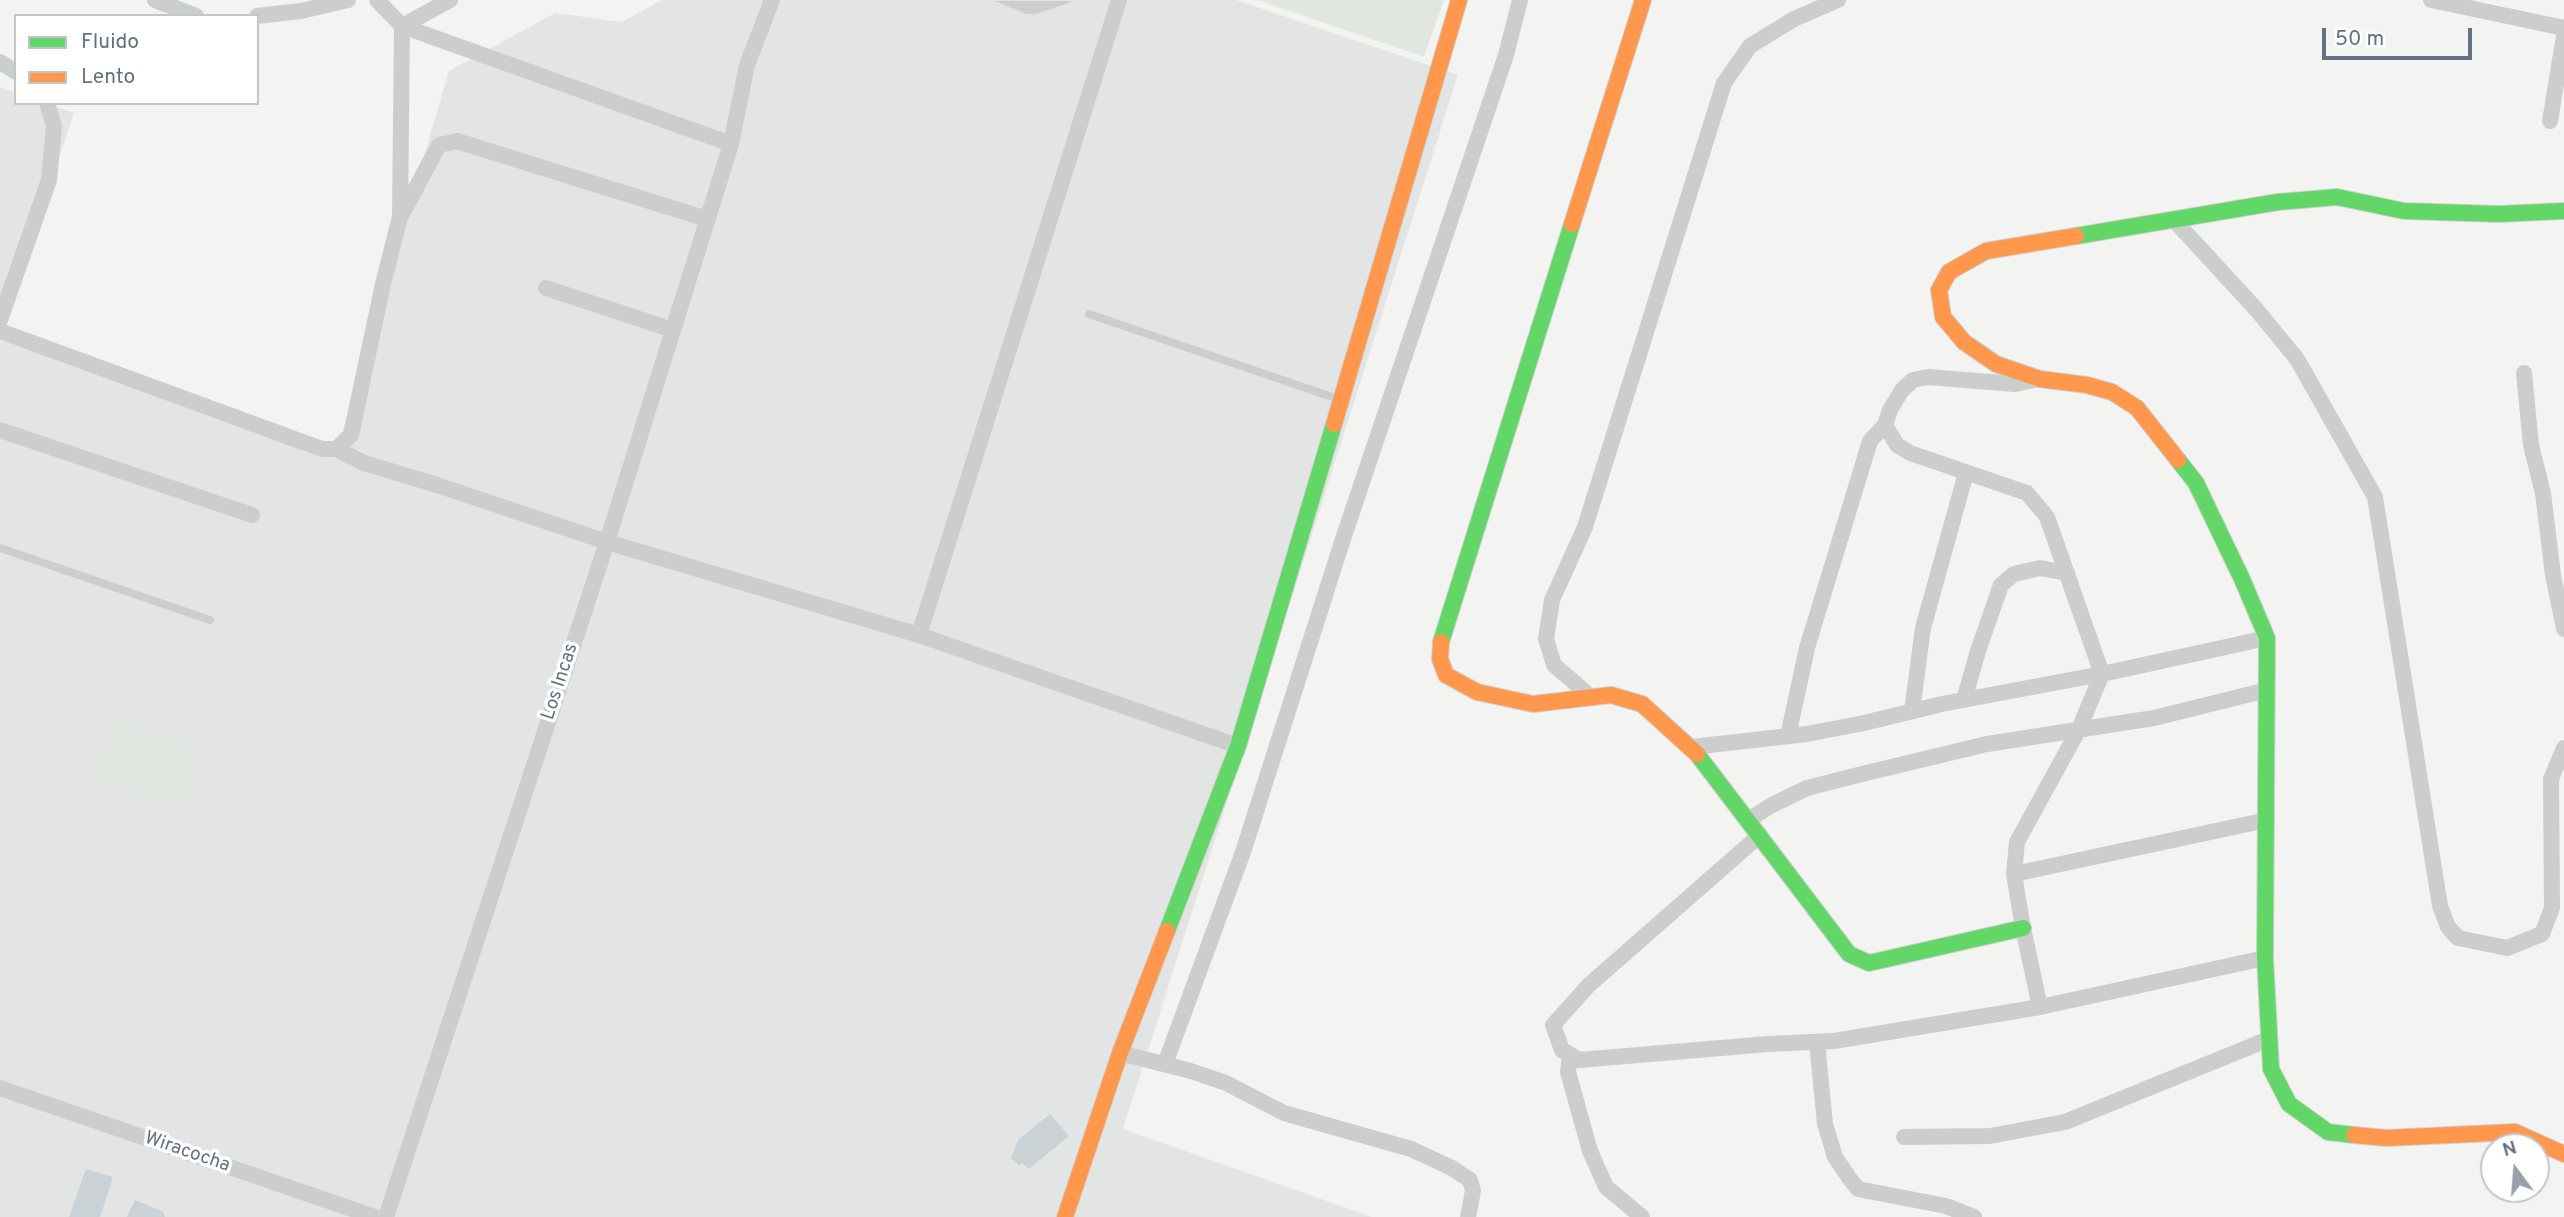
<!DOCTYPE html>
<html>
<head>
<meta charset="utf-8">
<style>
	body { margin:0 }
	#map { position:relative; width:2564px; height:1217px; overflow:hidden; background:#f3f4f2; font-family:Overpass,sans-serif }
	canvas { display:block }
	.legend { position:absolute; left:14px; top:14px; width:245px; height:91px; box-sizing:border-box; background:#fff; border:2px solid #c1c6cd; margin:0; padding:9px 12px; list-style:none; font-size:21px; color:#657181 }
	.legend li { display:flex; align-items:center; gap:14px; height:35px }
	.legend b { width:35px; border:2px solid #c1c6cd }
	.north { position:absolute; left:2480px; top:1133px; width:70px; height:70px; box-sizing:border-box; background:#fff; border:2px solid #c1c6cd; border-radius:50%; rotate:344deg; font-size:19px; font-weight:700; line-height:28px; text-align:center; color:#657181 }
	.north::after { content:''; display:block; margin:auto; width:24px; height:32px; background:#979fa9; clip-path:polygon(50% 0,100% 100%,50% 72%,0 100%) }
	.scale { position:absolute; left:2322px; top:28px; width:150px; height:32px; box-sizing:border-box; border:4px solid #657181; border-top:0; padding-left:9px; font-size:21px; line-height:24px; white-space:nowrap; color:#657181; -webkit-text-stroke:5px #fff; paint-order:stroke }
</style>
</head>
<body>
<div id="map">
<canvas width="2564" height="1217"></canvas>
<ul class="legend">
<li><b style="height:9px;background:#63d668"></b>Fluido</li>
<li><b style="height:9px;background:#ff974d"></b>Lento</li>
</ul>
<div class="north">N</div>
<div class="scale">50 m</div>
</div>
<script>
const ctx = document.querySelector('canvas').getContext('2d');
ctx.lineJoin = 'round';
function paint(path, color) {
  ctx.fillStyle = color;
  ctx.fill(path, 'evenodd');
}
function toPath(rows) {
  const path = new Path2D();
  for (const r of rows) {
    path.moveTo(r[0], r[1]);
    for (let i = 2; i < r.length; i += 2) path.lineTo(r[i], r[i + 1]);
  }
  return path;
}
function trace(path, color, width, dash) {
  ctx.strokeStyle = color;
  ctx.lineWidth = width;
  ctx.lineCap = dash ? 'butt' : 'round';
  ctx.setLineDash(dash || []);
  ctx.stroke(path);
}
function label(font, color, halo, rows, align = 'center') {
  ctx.font = font + ' Overpass,sans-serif';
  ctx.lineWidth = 7;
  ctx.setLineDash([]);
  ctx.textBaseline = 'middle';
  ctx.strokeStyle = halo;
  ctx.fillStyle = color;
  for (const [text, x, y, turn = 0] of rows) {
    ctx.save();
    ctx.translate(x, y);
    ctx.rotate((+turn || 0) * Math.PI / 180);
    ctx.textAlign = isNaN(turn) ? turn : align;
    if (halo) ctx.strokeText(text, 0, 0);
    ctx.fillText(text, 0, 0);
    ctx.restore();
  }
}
paint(toPath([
	[662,0,1236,0,1458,75,1123,1129,1372,1217,0,1217,0,340,335,456,449,71,555,13,622,22],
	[0,87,16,93,16,103,46,103,74,113,0,335]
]), '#e3e5e4');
paint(toPath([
	[1258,0,1444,0,1424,57],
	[115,722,200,752,181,806,96,777]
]), '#e2e6e0');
paint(toPath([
	[1050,1114,1069,1136,1029,1169,1022,1163,1019,1166,1011,1158,1018,1140],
	[86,1169,113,1177,100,1217,69,1217],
	[135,1200,164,1212,165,1217,127,1217]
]), '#cbd2d5');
const building = toPath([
	[990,0,1072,0,1072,3,1036,15,1026,15,990,0]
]);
paint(building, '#cccece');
trace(building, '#e2e3e2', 2);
const fast = toPath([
	[2076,236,2278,202,2337,197,2404,211,2499,214,2564,211],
	[2178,460,2196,483,2242,579,2267,638,2265,958,2271,1069,2289,1104,2328,1132,2354,1135],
	[1441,642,1572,224],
	[1697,754,1849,954,1869,963,2023,928],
	[1167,931,1238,746,1334,424]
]);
const slow = toPath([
	[1572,224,1643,0],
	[2076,236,1986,251,1949,272,1939,290,1943,317,1964,342,1996,364,2040,379,2087,385,2112,392,2137,408,2178,460],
	[1334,424,1459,0],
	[1441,642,1440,659,1446,675,1477,692,1533,704,1611,695,1642,704,1697,754],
	[2354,1135,2386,1138,2515,1132,2564,1154],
	[1065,1217,1120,1053,1167,931]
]);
trace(fast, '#cfd0d0', 18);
trace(slow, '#cfd0d0', 18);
trace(toPath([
	[1089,314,1338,399],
	[0,548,210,620]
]), '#cccdcd', 8);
trace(toPath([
	[155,0,196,16],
	[377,0,402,26,731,144],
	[2431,0,2564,28],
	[257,16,301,11,348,0],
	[402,26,450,0],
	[0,62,16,72],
	[2550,121,2564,36],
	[401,216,439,145,457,141,707,219],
	[2174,220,2255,308,2297,359,2375,497,2440,906,2448,927,2458,938,2507,948,2542,934,2552,908,2551,779,2564,748],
	[546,288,673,330],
	[0,320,49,180,54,126,47,103],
	[0,331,322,449,336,449,351,435,383,284,400,217,402,26],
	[2524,373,2531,445,2543,493,2553,575,2564,629],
	[2038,379,2015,384,1928,377,1913,380,1902,390,1890,410,1885,425,1897,445,1910,453,2027,493,2047,517,2102,674,2079,729,2017,842,2014,874,2023,928,2040,1007],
	[0,430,252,515],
	[336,449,364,463,437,485,607,542,919,635,1238,746],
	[919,635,1119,0],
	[1590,696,1554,665,1546,639,1552,600,1585,527,1724,83,1750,46,1794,19,1838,0],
	[1964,700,1978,651,2001,585,2014,574,2040,568,2067,573],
	[1912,711,1923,628,1966,473],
	[1788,736,1807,648,1870,441,1885,425],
	[1692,747,1807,734,1864,723,1942,704,2102,674,2267,638],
	[1748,820,1772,805,1807,788,1862,774,1987,744,2154,718,2267,690],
	[1760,835,1589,985,1553,1025,1562,1050,1579,1060,1768,1044,1834,1041,2040,1007,2265,958],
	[2014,874,2267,820],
	[1817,1042,1825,1124,1835,1157,1850,1179,1858,1189,1946,1206,1974,1217],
	[1120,1053,1191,1071,1226,1083,1284,1113,1411,1149,1452,1168,1470,1180,1473,1191,1468,1217],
	[1570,1055,1568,1072,1590,1151,1606,1187,1642,1217],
	[1165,1064,1243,852,1343,539,1506,55,1520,0],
	[0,1088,375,1217],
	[1904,1137,1990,1136,2065,1122,2269,1039],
	[386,1217,607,542,731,144,747,65,772,0]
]), '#cccdcd', 16);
trace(fast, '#63d668', 16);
trace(slow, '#ff974d', 16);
label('19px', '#657181', '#fff', [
	["Los Incas",561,682,-72],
	["Wiracocha",187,1153,19]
]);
</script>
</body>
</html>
